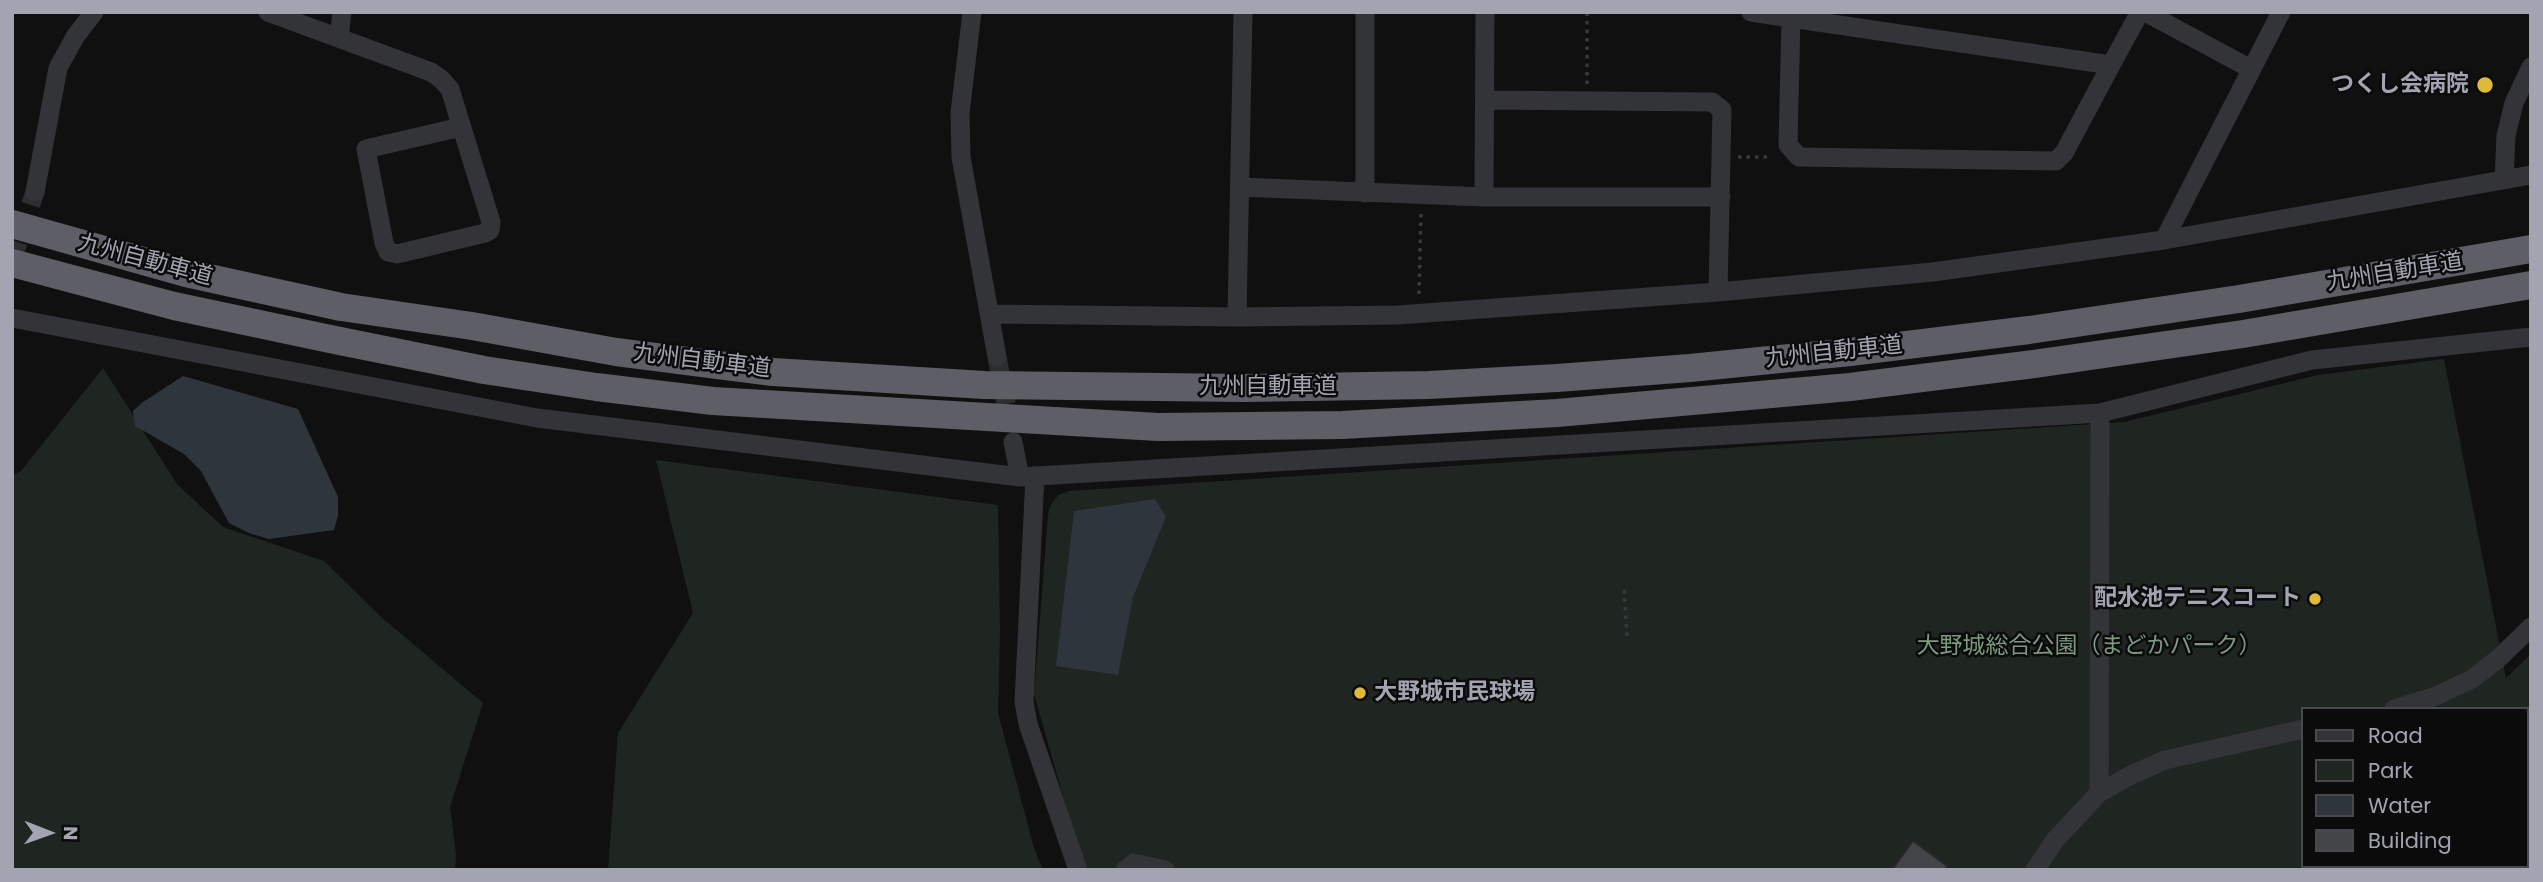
<!DOCTYPE html>
<html>
<head>
<meta charset="utf-8">
<style>
	body { margin:0 }
	#map { position:relative; width:2543px; height:882px; overflow:hidden; background:#101011; font-family:Poppins,sans-serif }
	canvas { display:block }
	.frame { position:absolute; inset:0; border:14px solid #a2a5b1; pointer-events:none }
	.legend { position:absolute; left:2301px; top:707px; width:228px; height:161px; box-sizing:border-box; background:#0b0b0c; border:2px solid #47494e; margin:0; padding:9px 12px; list-style:none; font-size:21px; color:#a2a5b1 }
	.legend li { display:flex; align-items:center; gap:14px; height:35px }
	.legend b { width:35px; border:2px solid #47494e }
	.north { position:absolute; left:14px; top:798px; width:70px; height:70px; -webkit-text-stroke:5px #0b0b0c; paint-order:stroke; rotate:91deg; font-size:19px; font-weight:700; line-height:28px; text-align:center; color:#a2a5b1 }
	.north::after { content:''; display:block; margin:auto; width:24px; height:32px; background:#a2a5b1; clip-path:polygon(50% 0,100% 100%,50% 72%,0 100%) }
</style>
</head>
<body>
<div id="map">
<canvas width="2543" height="882"></canvas>
<div class="frame"></div>
<ul class="legend">
<li><b style="height:9px;background:#333438"></b>Road</li>
<li><b style="height:19px;background:#1f2520"></b>Park</li>
<li><b style="height:19px;background:#2f353c"></b>Water</li>
<li><b style="height:19px;background:#444549"></b>Building</li>
</ul>
<div class="north">N</div>
</div>
<script>
const ctx = document.querySelector('canvas').getContext('2d');
ctx.lineJoin = 'round';
function paint(path, color) {
  ctx.fillStyle = color;
  ctx.fill(path, 'evenodd');
}
function toPath(rows) {
  const path = new Path2D();
  for (const r of rows) {
    path.moveTo(r[0], r[1]);
    for (let i = 2; i < r.length; i += 2) path.lineTo(r[i], r[i + 1]);
  }
  return path;
}
function trace(path, color, width, dash) {
  ctx.strokeStyle = color;
  ctx.lineWidth = width;
  ctx.lineCap = dash ? 'butt' : 'round';
  ctx.setLineDash(dash || []);
  ctx.stroke(path);
}
function label(font, color, halo, rows, align = 'center') {
  ctx.font = font + ' Poppins,"Noto Sans JP",sans-serif';
  ctx.lineWidth = 5;
  ctx.setLineDash([]);
  ctx.textBaseline = 'middle';
  ctx.strokeStyle = halo;
  ctx.fillStyle = color;
  for (const [text, x, y, turn = 0] of rows) {
    ctx.save();
    ctx.translate(x, y);
    ctx.rotate((+turn || 0) * Math.PI / 180);
    ctx.textAlign = isNaN(turn) ? turn : align;
    if (halo) ctx.strokeText(text, 0, 0);
    ctx.fillText(text, 0, 0);
    ctx.restore();
  }
}
paint(toPath([
	[2444,359,2506,678,2531,654,2531,870,1084,870,1034,694,1048,515,1050,506,1058,495,1069,491,2124,422,2318,375],
	[2303,709,2527,709,2527,866,2303,866],
	[103,368,177,484,223,527,324,561,380,616,483,703,450,807,456,855,455,870,12,870,12,475,21,471],
	[656,460,998,505,1000,632,998,713,1034,848,1043,870,608,870,618,733,693,613]
]), '#1f2520');
paint(toPath([
	[183,376,298,409,338,497,338,516,334,530,269,539,249,533,229,523,201,471,184,454,135,426,133,411,143,402],
	[1155,499,1166,517,1133,597,1118,675,1056,666,1074,511]
]), '#2f353c');
const building = toPath([
	[1913,841,1947,866,1945,870,1892,870,1913,841]
]);
paint(building, '#444549');
trace(building, '#2a2a2d', 2);
trace(toPath([
	[12,260,35,192],
	[997,357,1011,430]
]), '#2d2e31', 19, [19, 10]);
trace(toPath([
	[1587,84,1587,12],
	[1738,157,1772,157],
	[1419,294,1421,214],
	[1624,590,1627,636]
]), '#38383d', 3.5, [3.5, 5]);
trace(toPath([
	[268,12,431,72,441,79,450,89,491,222,490,230,485,233,397,254,388,252,384,243,366,149,461,127],
	[972,12,960,113,961,157,997,357],
	[1365,12,1365,193],
	[1751,12,1791,18,2111,65,2064,153,2056,161,1799,157,1788,145,1791,18],
	[2145,12,2251,69],
	[339,38,342,12],
	[2111,65,2140,12],
	[1485,100,1712,102,1722,110,1718,292],
	[2504,180,2506,136,2514,103,2531,67],
	[1241,187,1484,197,1721,197],
	[35,192,58,68,75,37,94,12],
	[1484,197,1485,12],
	[2164,240,2281,12],
	[990,314,1237,317,1398,315,1718,292,1933,272,2164,240,2531,175],
	[1237,317,1243,12],
	[12,318,537,418,1020,477,2100,413,2312,360,2531,337],
	[1013,442,1020,477],
	[1035,476,1024,702,1028,724,1078,870],
	[2394,709,2436,696,2472,679,2499,658,2531,627],
	[2099,793,2131,775,2165,760,2303,729],
	[1125,870,1134,863,1165,870],
	[2035,870,2055,840,2099,793,2100,413]
]), '#333438', 19);
trace(toPath([
	[12,224,186,273,341,307,472,326,616,352,773,372,984,385,1245,388,1429,385,1557,378,1690,368,1850,352,2029,330,2239,299,2531,249],
	[12,263,174,306,330,339,484,370,596,387,713,401,1158,427,1342,425,1557,413,1850,387,2034,364,2243,334,2531,285]
]), '#5e5f66', 28);
for (const [x, y, r, color] of [
	[2485,85,9,"#dfb93a"],
	[2315,599,7,"#dfb93a"],
	[1360,693,7,"#dfb93a"]
]) {
  const dot = new Path2D();
  dot.arc(x, y, r, 0, 2 * Math.PI);
  ctx.fillStyle = color;
  ctx.fill(dot);
  trace(dot, '#0b0b0c', 2.5);
}
label('bold 23px', '#a2a5b1', '#0b0b0c', [
	["つくし会病院",2469,85],
	["配水池テニスコート",2301,599],
	["大野城市民球場",1374,693,"left"]
], 'right');
label('23px', '#a2a5b1', '#0b0b0c', [
	["九州自動車道",145,261,15],
	["九州自動車道",2395,273,-9],
	["九州自動車道",1834,353,-6],
	["九州自動車道",702,362,7],
	["九州自動車道",1268,387]
]);
label('23px', '#7b9a80', '#0b0b0c', [
	["大野城総合公園（まどかパーク）",2089,647]
]);
</script>
</body>
</html>
